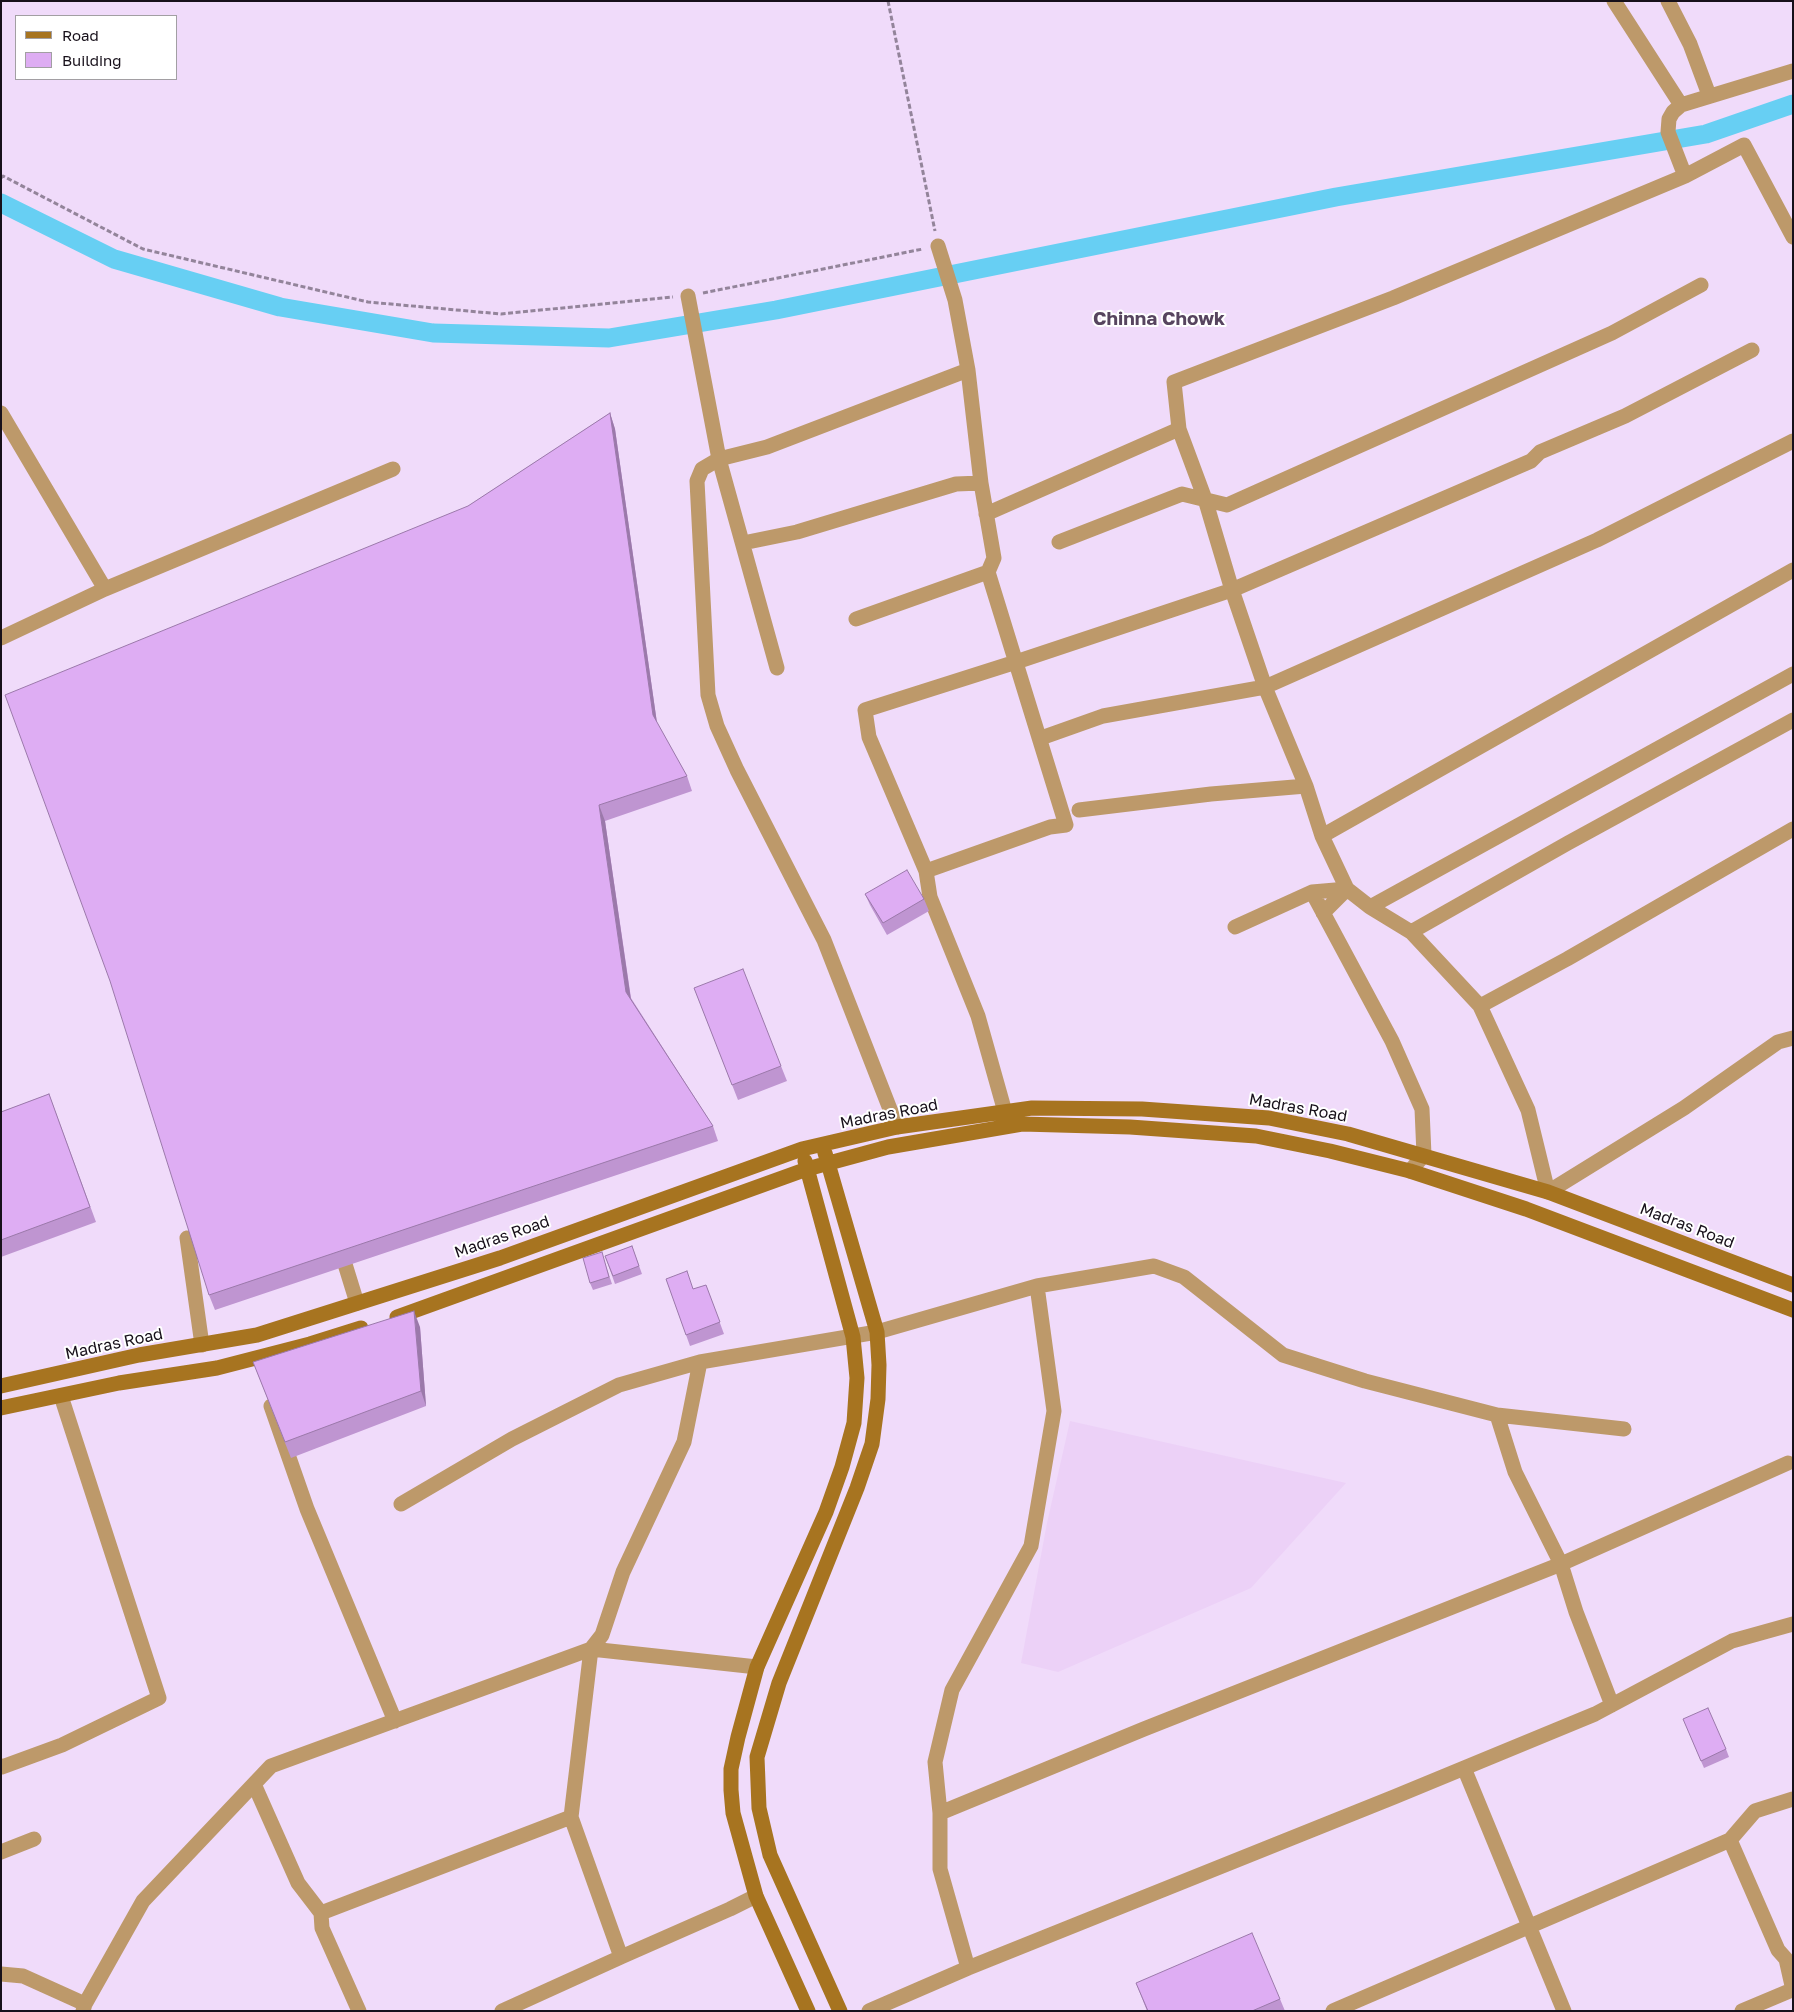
<!DOCTYPE html>
<html>
<head>
<meta charset="utf-8">
<style>
	body { margin:0 }
	#map { position:relative; width:1794px; height:2012px; overflow:hidden; background:#f0dbfa; font-family:"Golos Text",sans-serif }
	canvas { display:block }
	.frame { position:absolute; inset:0; border:2px solid #17101a; pointer-events:none }
	.legend { position:absolute; left:15px; top:15px; width:162px; height:65px; box-sizing:border-box; background:#fff; border:1px solid #a29fa3; margin:0; padding:6px 9px; list-style:none; font-size:15px; color:#17101a }
	.legend li { display:flex; align-items:center; gap:10px; height:25px }
	.legend b { width:25px; border:1px solid #a29fa3 }
</style>
</head>
<body>
<div id="map">
<canvas width="1794" height="2012"></canvas>
<div class="frame"></div>
<ul class="legend">
<li><b style="height:6px;background:#a77420"></b>Road</li>
<li><b style="height:14px;background:#deadf3"></b>Building</li>
</ul>
</div>
<script>
const ctx = document.querySelector('canvas').getContext('2d');
ctx.lineJoin = 'round';
function paint(path, color) {
  ctx.fillStyle = color;
  ctx.fill(path, 'evenodd');
}
function toPath(rows) {
  const path = new Path2D();
  for (const r of rows) {
    path.moveTo(r[0], r[1]);
    for (let i = 2; i < r.length; i += 2) path.lineTo(r[i], r[i + 1]);
  }
  return path;
}
function trace(path, color, width, dash) {
  ctx.strokeStyle = color;
  ctx.lineWidth = width;
  ctx.lineCap = dash ? 'butt' : 'round';
  ctx.setLineDash(dash || []);
  ctx.stroke(path);
}
function label(font, color, halo, rows, align = 'center') {
  ctx.font = font + ' "Golos Text",sans-serif';
  ctx.lineWidth = 4;
  ctx.setLineDash([]);
  ctx.textBaseline = 'middle';
  ctx.strokeStyle = halo;
  ctx.fillStyle = color;
  for (const [text, x, y, turn = 0] of rows) {
    ctx.save();
    ctx.translate(x, y);
    ctx.rotate((+turn || 0) * Math.PI / 180);
    ctx.textAlign = isNaN(turn) ? turn : align;
    if (halo) ctx.strokeText(text, 0, 0);
    ctx.fillText(text, 0, 0);
    ctx.restore();
  }
}
paint(toPath([
	[1070,1421,1346,1483,1251,1588,1058,1672,1021,1663,1047,1523]
]), '#ecd1f7');
trace(toPath([
	[1,203,114,259,280,307,433,333,609,338,776,310,1336,197,1706,134,1793,104]
]), '#67cff3', 19);
trace(toPath([
	[888,1,935,231],
	[1,178,3,176,143,249,368,302,501,314,673,297],
	[703,293,923,249]
]), '#93849a', 3, [5, 2.5]);
trace(toPath([
	[1614,1,1681,105],
	[1668,1,1690,44,1709,95],
	[1685,176,1668,132,1669,119,1673,112,1681,105,1793,71],
	[688,296,719,459,777,668],
	[1,413,105,589,393,469],
	[1179,429,1205,499,1232,590,1265,687,1306,786],
	[986,514,1179,429,1174,382,1393,298,1685,176,1744,145,1793,237],
	[1059,542,1182,494,1227,505,1612,333,1701,285],
	[743,543,797,532,956,484,981,483],
	[856,619,988,572,994,558,981,483,968,370,955,300,938,246],
	[1,638,105,589],
	[1793,720,1568,843,1411,932,1480,1006,1567,959,1793,829],
	[1041,738,1103,716,1265,687,1597,540,1793,441],
	[1079,810,1211,794,1306,786,1322,836,1347,889,1370,907],
	[1322,836,1793,570],
	[926,871,1050,827,1066,825,988,572],
	[1312,892,1392,1041,1422,1109,1424,1155,1410,1171],
	[1235,927,1312,892,1347,889,1323,913],
	[1411,932,1370,907,1793,674],
	[1480,1006,1528,1110,1548,1192,1684,1108,1778,1042,1793,1038],
	[1005,1112,978,1016,930,897,926,871,869,737,865,710,1016,662,1232,590,1531,461,1540,452,1625,416,1752,350],
	[897,1127,824,940,737,770,717,726,708,695,697,481,702,469,719,459,767,447,968,370],
	[187,1238,202,1345],
	[340,1248,357,1303],
	[1037,1286,1154,1266,1184,1277,1283,1355,1365,1381,1497,1415,1515,1472,1561,1564,1576,1612,1612,1705],
	[271,1406,307,1509,395,1721],
	[1497,1415,1624,1429],
	[401,1504,512,1439,619,1385,700,1362],
	[1,1766,2,1767,62,1745,159,1698,61,1396],
	[1464,1768,1564,2011],
	[254,1784,298,1883,321,1913,322,1928,359,2011],
	[940,1813,1144,1729,1561,1564,1788,1463],
	[1730,1840,1778,1950,1786,1959,1793,1990],
	[1,1852,34,1839],
	[756,1896,730,1909,621,1957,571,1817,591,1649,757,1667],
	[321,1913,571,1817],
	[1,1974,23,1976,85,2004],
	[83,2011,85,2004,143,1901,271,1766,591,1649,602,1635,623,1572,684,1442,700,1362,877,1332,1037,1286,1054,1411,1031,1546,952,1690,935,1762,940,1813,940,1869,968,1968],
	[502,2011,621,1957],
	[869,2011,968,1968,1394,1797,1595,1714,1732,1641,1793,1624],
	[1333,2011,1730,1840,1755,1811,1793,1799],
	[1742,2011,1792,1990]
]), '#bd996a', 15);
trace(toPath([
	[825,1153,877,1332,879,1365,878,1399,872,1444,857,1488,779,1683,757,1757,759,1808,770,1855,840,2011],
	[805,1161,853,1337,857,1378,854,1423,842,1467,826,1512,757,1667,738,1737,731,1769,731,1790,733,1813,756,1896,808,2011],
	[397,1317,807,1169,888,1147,1022,1124,1130,1127,1256,1136,1330,1151,1410,1171,1526,1209,1793,1310],
	[1,1386,139,1355,257,1335,500,1258,802,1149,897,1127,1032,1108,1142,1109,1269,1118,1348,1134,1548,1192,1793,1285],
	[1,1408,119,1383,217,1368,310,1344,361,1328]
]), '#a77420', 15);
paint(toPath([
	[610,413,615,429,657,723,687,776,692,791,605,821,631,998,713,1126,718,1141,215,1310,209,1295,468,506],
	[865,894,924,899,929,911,887,935,870,905],
	[694,988,781,1066,787,1081,738,1100],
	[49,1094,96,1222,1,1257,1,1112],
	[632,1246,642,1274,615,1284,605,1256],
	[604,1260,612,1284,593,1290,590,1283],
	[666,1279,693,1289,706,1285,724,1334,690,1346],
	[420,1327,426,1406,291,1458,253,1362],
	[1683,1719,1726,1749,1729,1757,1704,1768],
	[1136,1983,1280,1999,1285,2011,1147,2011]
]), '#bf95d1');
paint(toPath([
	[610,413,615,429,658,730,653,715],
	[599,805,605,821,632,1007,626,992],
	[414,1311,420,1327,426,1406,421,1391]
]), '#9b79aa');
const building = toPath([
	[610,413,653,715,687,776,599,805,626,992,713,1126,209,1295,110,981,5,695,468,506,610,413],
	[907,870,924,899,883,923,865,894,907,870],
	[743,969,781,1066,732,1085,694,988,743,969],
	[49,1094,90,1207,1,1240,1,1112,49,1094],
	[632,1246,639,1266,613,1276,605,1256,632,1246],
	[602,1252,609,1277,590,1283,583,1258,602,1252],
	[687,1271,693,1289,706,1285,720,1322,686,1335,666,1279,687,1271],
	[414,1311,421,1391,285,1442,253,1362,414,1311],
	[1708,1708,1726,1749,1701,1761,1683,1719,1708,1708],
	[1252,1933,1280,1999,1252,2011,1148,2011,1136,1983,1252,1933]
]);
paint(building, '#deadf3');
trace(building, '#9b79aa', 1);
label('16px', '#17101a', '#fff', [
	["Madras Road",1298,1108,10],
	["Madras Road",889,1114,-11],
	["Madras Road",1687,1226,21],
	["Madras Road",502,1237,-19],
	["Madras Road",114,1344,-12]
]);
label('bold 19px', '#57455f', '#fff', [
	["Chinna Chowk",1159,319]
]);
</script>
</body>
</html>
